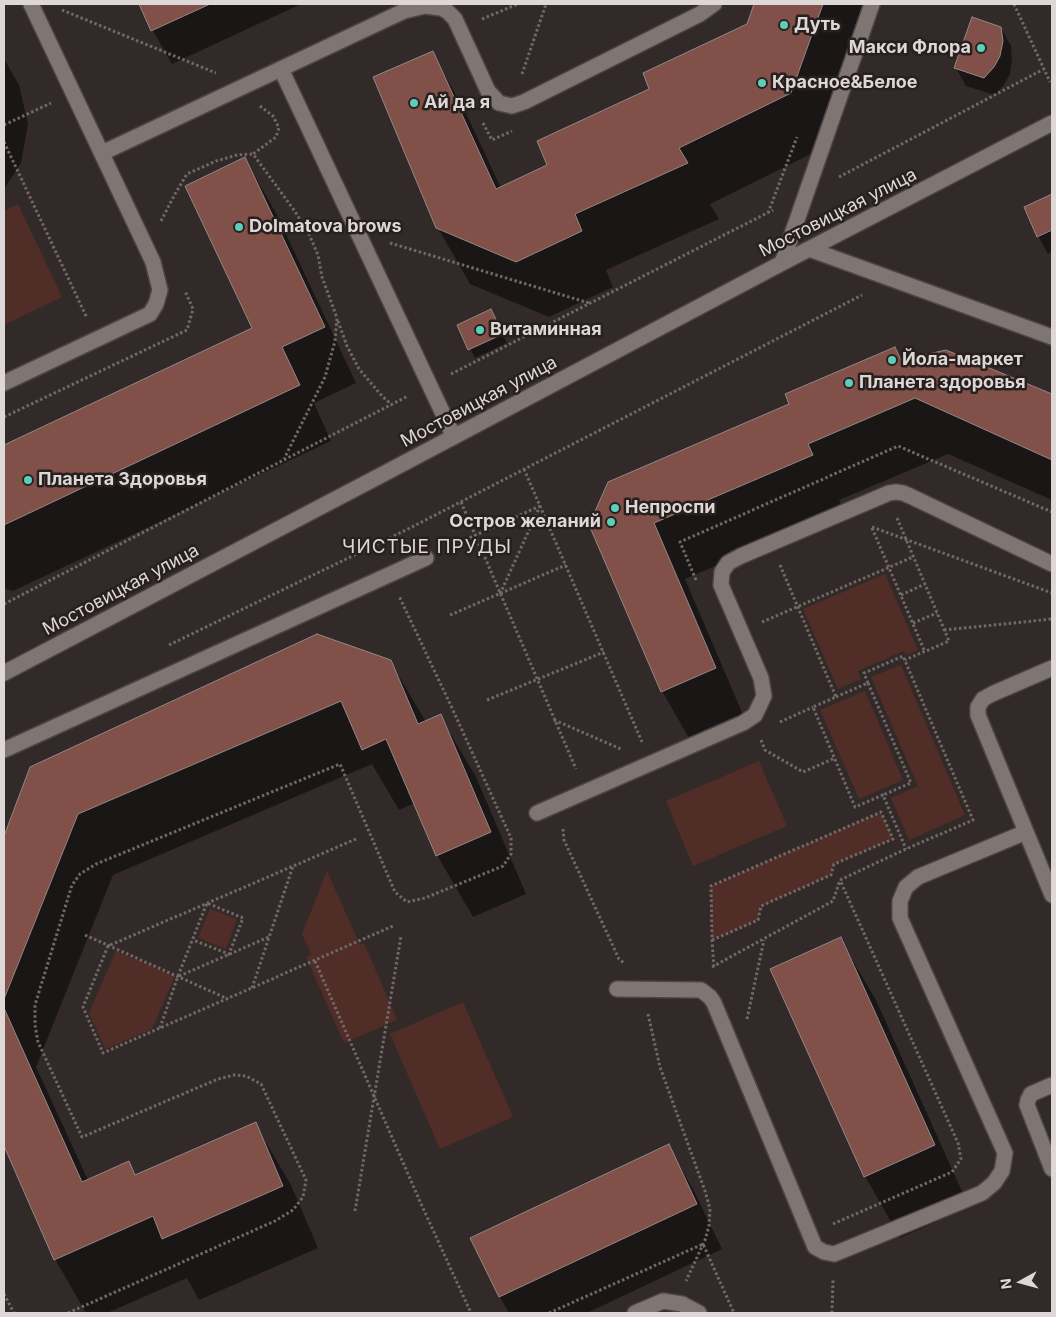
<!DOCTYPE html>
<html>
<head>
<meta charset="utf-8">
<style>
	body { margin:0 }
	#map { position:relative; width:1056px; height:1317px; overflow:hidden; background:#322a28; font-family:Inter,sans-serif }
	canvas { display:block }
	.frame { position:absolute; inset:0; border:5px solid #ddd7d6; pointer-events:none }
	.north { position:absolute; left:996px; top:1257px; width:50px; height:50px; -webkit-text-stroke:4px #28201f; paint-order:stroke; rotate:263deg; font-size:14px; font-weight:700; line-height:20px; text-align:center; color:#ddd7d6 }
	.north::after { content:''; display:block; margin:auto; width:18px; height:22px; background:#ddd7d6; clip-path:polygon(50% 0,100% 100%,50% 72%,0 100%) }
</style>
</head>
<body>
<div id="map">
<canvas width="1056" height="1317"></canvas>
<div class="frame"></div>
<div class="north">N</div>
</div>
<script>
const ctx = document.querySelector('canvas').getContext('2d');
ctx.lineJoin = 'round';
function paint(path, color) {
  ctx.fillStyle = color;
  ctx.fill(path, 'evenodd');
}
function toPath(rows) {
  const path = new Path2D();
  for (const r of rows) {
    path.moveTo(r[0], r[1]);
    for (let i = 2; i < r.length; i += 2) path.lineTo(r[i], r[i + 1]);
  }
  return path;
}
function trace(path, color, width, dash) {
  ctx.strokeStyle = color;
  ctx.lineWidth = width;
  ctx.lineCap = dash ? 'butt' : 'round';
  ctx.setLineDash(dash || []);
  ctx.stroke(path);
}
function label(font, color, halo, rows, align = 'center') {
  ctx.font = font + ' Inter,sans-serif';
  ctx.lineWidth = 5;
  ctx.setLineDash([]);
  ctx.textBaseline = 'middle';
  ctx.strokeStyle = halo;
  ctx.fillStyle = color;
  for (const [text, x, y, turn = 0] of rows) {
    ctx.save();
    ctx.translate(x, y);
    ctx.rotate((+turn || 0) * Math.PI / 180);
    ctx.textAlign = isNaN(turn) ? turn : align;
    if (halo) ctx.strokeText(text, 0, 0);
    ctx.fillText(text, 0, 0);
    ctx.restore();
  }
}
paint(toPath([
	[18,204,62,297,4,325,4,211],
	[885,574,918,650,906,655,904,651,858,671,861,679,838,689,803,609],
	[901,665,965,815,909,840,891,798,918,786,871,677],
	[865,691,903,780,859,799,820,710],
	[759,761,787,826,693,866,666,801],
	[881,812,893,839,834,864,831,875,761,906,758,920,712,940,711,886],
	[327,871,360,945,364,943,397,1020,344,1043,306,957,311,954,302,934],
	[210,909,237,919,226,949,198,938],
	[116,951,175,976,152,1029,105,1049,89,1013],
	[463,1002,513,1117,440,1149,390,1034]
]), '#512d28');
paint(toPath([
	[140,4,301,4,172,64,153,31],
	[755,4,875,4,823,148,710,204,719,219,606,270,613,287,549,317,470,284,438,228,432,53,464,109,501,188,549,165,651,90,748,24],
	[1001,28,1011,46,1012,59,1010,74,1004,85,995,95,966,86,956,68],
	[4,59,19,85,28,124,21,163,4,189],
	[245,159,277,215,356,383,314,403,331,441,13,591,4,588,4,447,254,328],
	[1052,196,1052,252,1048,254,1038,236,1026,208],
	[496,319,507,343,475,358,458,326],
	[895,349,902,361,946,351,1052,396,1052,500,948,454,839,500,844,511,685,579,747,724,694,747,662,691,591,525,791,404],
	[390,661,426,722,440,716,476,777,526,894,473,917,437,855,415,803,399,810,372,764,113,875,36,1067,88,1180,128,1163,136,1176,255,1124,291,1185,318,1248,199,1300,187,1278,107,1313,86,1313,55,1259,4,1143,4,840,31,768],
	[840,939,876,1000,969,1207,900,1238,865,1176],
	[668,1146,694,1191,722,1249,587,1313,509,1313,500,1297]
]), '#0007');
const building = toPath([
	[139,4,210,4,151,31,139,4],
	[754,4,823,4,791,93,679,148,688,163,575,214,582,231,516,262,436,228,373,77,433,51,496,189,547,165,537,141,649,89,643,73,747,24,754,4],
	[972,17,1001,27,1003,41,1000,56,994,67,984,78,954,68,972,17],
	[245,157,325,327,282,347,300,385,4,525,4,445,252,328,185,186,245,157],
	[1052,194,1052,230,1037,237,1024,207,1052,194],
	[491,309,503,334,468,350,457,325,491,309],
	[895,347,901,360,946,350,1052,394,1052,460,915,398,808,444,813,455,654,523,716,668,661,692,589,525,608,482,789,404,785,394,895,347],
	[317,634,391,660,418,724,441,714,491,832,436,856,386,739,362,750,341,701,78,814,4,999,4,836,30,767,317,634],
	[841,937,935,1145,864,1177,770,969,841,937],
	[4,1008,82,1182,129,1161,135,1175,256,1122,283,1186,162,1239,153,1216,54,1260,4,1146,4,1008],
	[669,1144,697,1204,499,1297,470,1238,669,1144]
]);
paint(building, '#805049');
trace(building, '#928886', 1);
const minor = toPath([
	[281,69,454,437],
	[102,153,404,11,425,6,441,8,447,11,455,19,488,91,499,103,512,106,524,102,700,14,714,4],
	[809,249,1052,337],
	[782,263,872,4],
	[4,383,150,314,156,304,160,290,153,262,31,4],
	[1052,668,992,694,983,699,978,707,978,715,1052,895],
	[4,673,389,471,782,263,1052,123],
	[4,750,426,558],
	[537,813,743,723,755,715,764,696,761,678,721,585,722,572,728,563,741,556,889,493,896,492,903,493,910,496,1052,564],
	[617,989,701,990,710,997,714,1003,815,1247,824,1252,834,1254,844,1250,982,1193,994,1183,1002,1171,1005,1153,900,918,900,901,906,887,918,877,1026,832],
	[1052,1085,1031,1094,1028,1100,1027,1105,1052,1169],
	[635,1313,663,1301,682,1304,699,1313]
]);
trace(minor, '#4d4544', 18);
trace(toPath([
	[1014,4,1050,82],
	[62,10,216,73],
	[482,19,518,4],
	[522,74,546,4],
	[260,106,273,116,279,128,276,137,253,154,294,210,308,232,318,255,322,277,337,318,335,341,325,377,284,459],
	[483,123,492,140,512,131],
	[4,125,51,103],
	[4,142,87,318],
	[839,177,1044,69],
	[768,213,797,137],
	[161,221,175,194,187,174,216,161,237,155,253,154],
	[390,243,589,303],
	[338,321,347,346,359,369,382,396,392,405],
	[451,374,773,210],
	[4,417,187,330,193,309,185,291],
	[524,469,642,742],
	[461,502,576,769],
	[897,518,949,641,905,660],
	[872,527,1052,593],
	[872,528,925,652],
	[375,545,379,554],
	[447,548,540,506],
	[780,565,836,697,813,707,855,807,883,795,906,849],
	[696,580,680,542,898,446,1052,512],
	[500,594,540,506],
	[901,595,925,584],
	[4,604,408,396],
	[450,615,566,565],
	[762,622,913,557],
	[913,623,937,613],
	[944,630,1052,619],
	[169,645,412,527,862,295],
	[836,697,868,683,911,783,883,795],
	[487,700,604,652],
	[554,720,621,749],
	[780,722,813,707],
	[761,740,765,750,803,772,835,758],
	[563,829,564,840,619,959,624,963],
	[356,839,108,946,83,1007,103,1053,393,926],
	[85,935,228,999],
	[712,940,758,920,761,906,831,875,834,864,893,839,881,812,711,886,712,940,714,969],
	[315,961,422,1206,471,1313],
	[712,967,833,901,840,880,906,849,973,820,903,656,864,673,868,683],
	[179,976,269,937],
	[252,988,293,866],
	[648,1014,660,1067,705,1191,710,1209,709,1226,705,1240,686,1281],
	[747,1019,764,940],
	[160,1028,178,976,207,903,243,918,229,954,193,940],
	[355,1211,401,936],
	[833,1224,952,1172,961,1159,958,1143,840,880],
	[4,1294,14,1313],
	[68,1313,275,1221,293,1210,303,1197,306,1180,261,1084,246,1076,234,1075,218,1079,82,1137,38,1042,35,1025,35,1005,72,885,80,874,96,864,340,764,395,892,407,902,425,898,503,866,511,854,511,838,452,708,399,596],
	[549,1313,703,1244,734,1313],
	[832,1313,833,1279]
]), '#706967', 3, [2.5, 2.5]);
trace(minor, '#7f7573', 15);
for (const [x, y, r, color] of [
	[784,25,5,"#5dceb9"],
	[981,48,5,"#5dceb9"],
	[762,83,5,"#5dceb9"],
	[414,103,5,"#5dceb9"],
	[239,227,5,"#5dceb9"],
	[480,330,5,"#5dceb9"],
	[892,360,5,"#5dceb9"],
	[849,383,5,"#5dceb9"],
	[28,480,5,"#5dceb9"],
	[615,508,5,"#5dceb9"],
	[611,522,5,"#5dceb9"]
]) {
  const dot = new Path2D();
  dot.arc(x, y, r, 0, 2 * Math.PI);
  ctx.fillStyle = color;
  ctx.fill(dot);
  trace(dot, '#28201f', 2);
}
label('bold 18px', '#ddd7d6', '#28201f', [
	["Дуть",794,25],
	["Макси Флора",971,48,"right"],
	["Красное&Белое",772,83],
	["Ай да я",424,103],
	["Dolmatova brows",249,227],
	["Витаминная",490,330],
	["Йола-маркет",902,360],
	["Планета здоровья",859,383],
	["Планета Здоровья",38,480],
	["Непроспи",625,508],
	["Остров желаний",601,522,"right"]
], 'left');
label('18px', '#ddd7d6', '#28201f', [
	["Мостовицкая улица",838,213,-27],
	["Мостовицкая улица",479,402,-28],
	["Мостовицкая улица",121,590,-28]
]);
ctx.letterSpacing = '1px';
label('19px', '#ddd7d6', '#28201f', [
	["ЧИСТЫЕ ПРУДЫ",427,547]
]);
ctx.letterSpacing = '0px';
</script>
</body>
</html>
